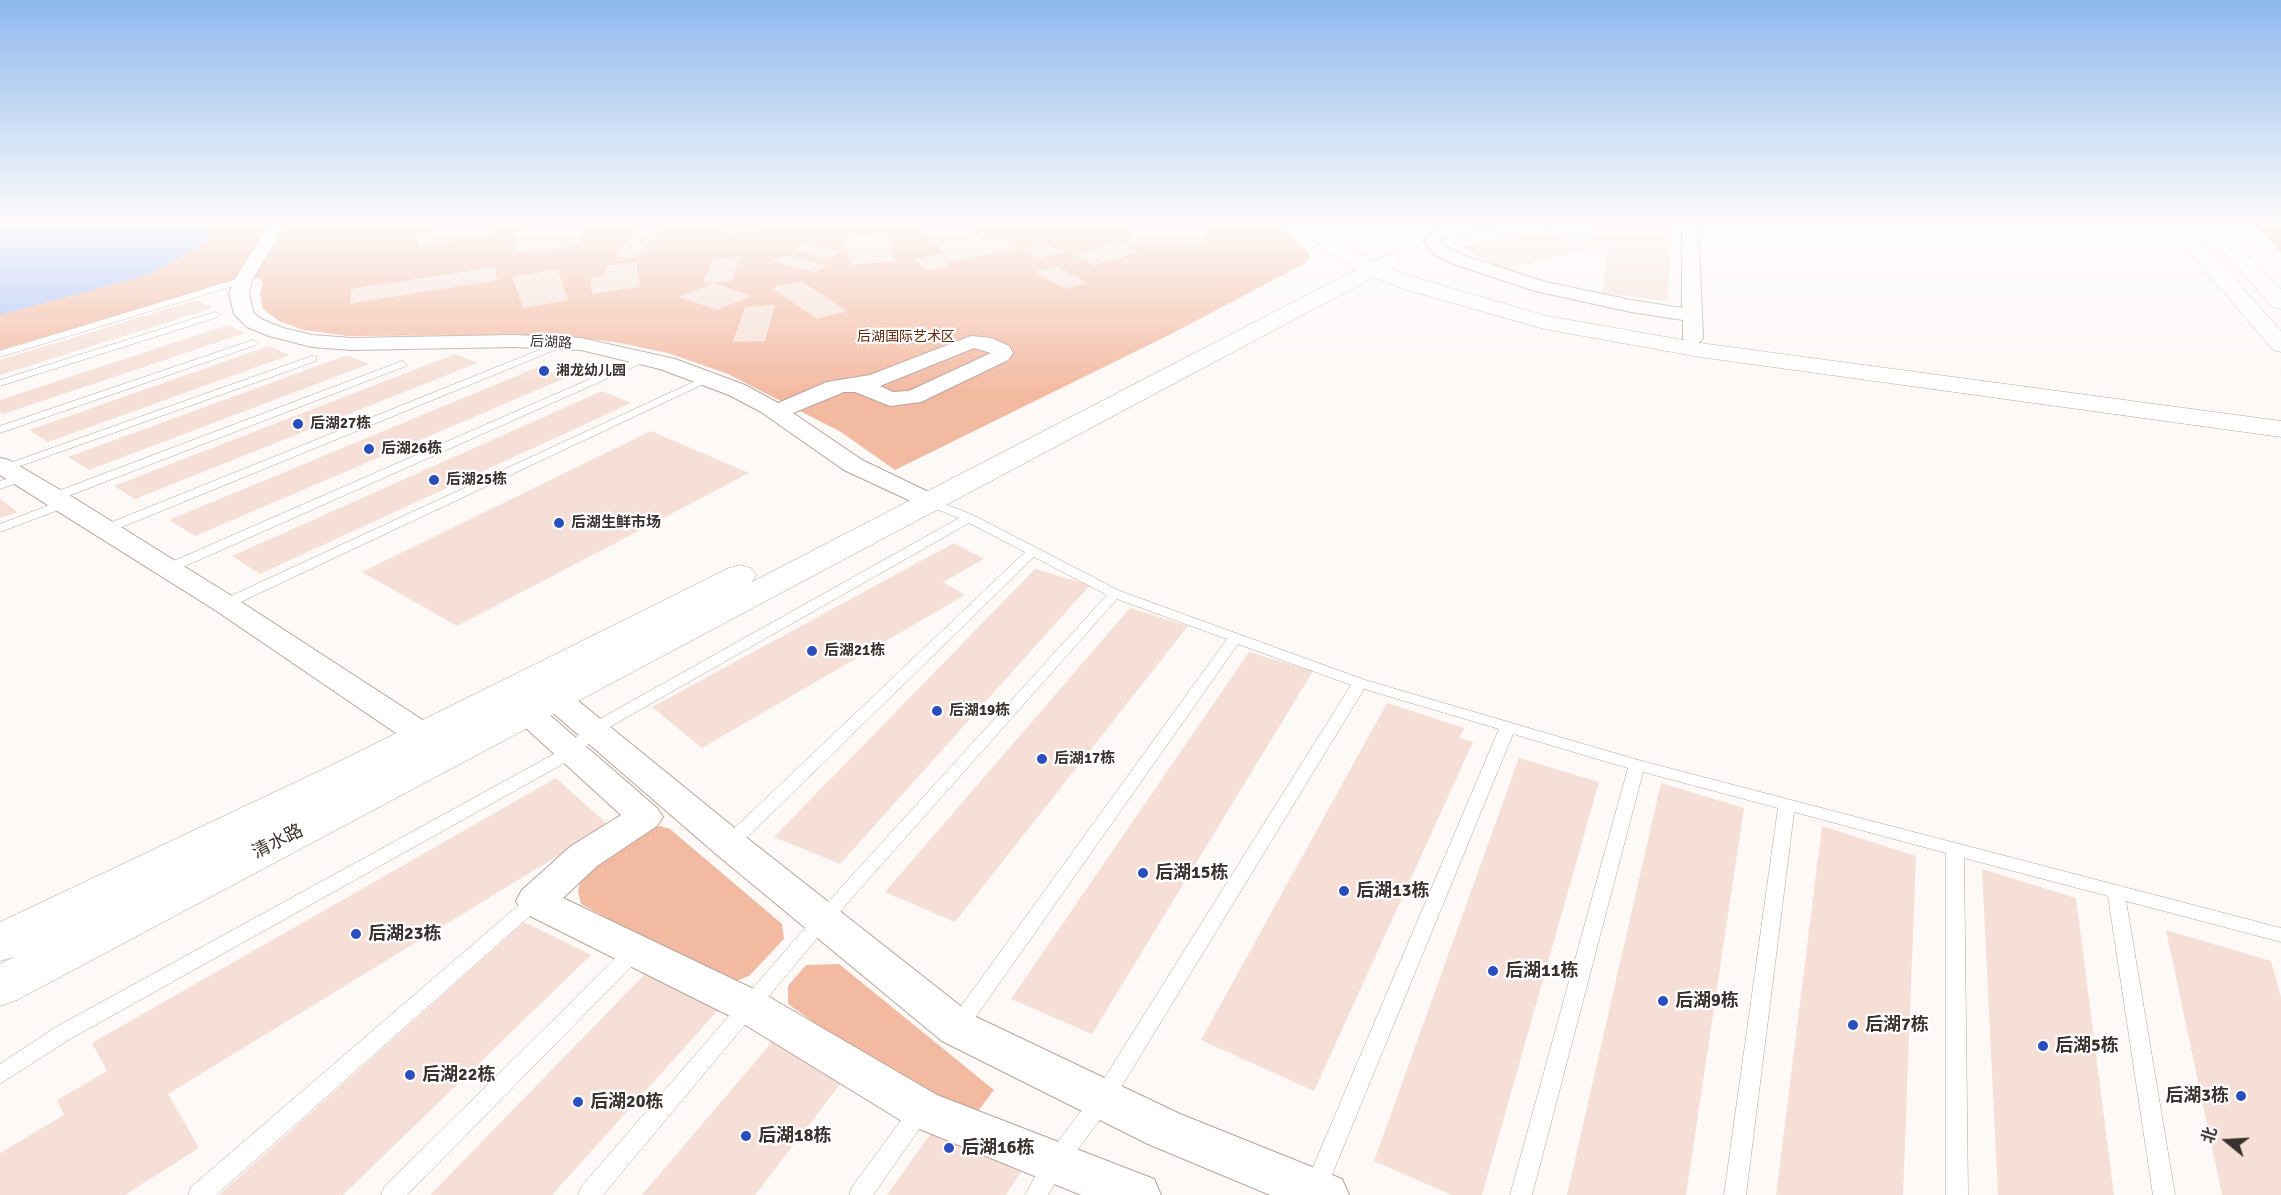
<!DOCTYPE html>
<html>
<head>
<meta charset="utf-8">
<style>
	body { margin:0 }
	#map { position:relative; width:2281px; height:1195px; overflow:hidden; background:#fdf9f7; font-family:Signika,"Noto Sans SC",sans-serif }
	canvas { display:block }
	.north { position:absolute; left:2197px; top:1111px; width:60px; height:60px; -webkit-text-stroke:4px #fff; paint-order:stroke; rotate:288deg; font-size:16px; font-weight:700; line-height:24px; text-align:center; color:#3a322f }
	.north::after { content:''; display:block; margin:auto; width:21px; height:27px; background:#3a322f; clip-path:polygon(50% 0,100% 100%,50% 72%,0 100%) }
</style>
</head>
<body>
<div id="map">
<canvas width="2281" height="1195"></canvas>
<div class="north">北</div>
</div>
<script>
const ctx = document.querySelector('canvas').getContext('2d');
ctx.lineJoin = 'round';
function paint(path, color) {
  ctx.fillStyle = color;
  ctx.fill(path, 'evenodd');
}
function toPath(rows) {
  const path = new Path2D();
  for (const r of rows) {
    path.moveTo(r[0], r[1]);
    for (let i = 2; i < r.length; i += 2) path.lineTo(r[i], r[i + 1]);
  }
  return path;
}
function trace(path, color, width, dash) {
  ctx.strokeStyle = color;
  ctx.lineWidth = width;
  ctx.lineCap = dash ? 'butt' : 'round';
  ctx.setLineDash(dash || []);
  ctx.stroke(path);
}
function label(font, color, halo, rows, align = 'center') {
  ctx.font = font + ' Signika,"Noto Sans SC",sans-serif';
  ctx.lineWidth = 4.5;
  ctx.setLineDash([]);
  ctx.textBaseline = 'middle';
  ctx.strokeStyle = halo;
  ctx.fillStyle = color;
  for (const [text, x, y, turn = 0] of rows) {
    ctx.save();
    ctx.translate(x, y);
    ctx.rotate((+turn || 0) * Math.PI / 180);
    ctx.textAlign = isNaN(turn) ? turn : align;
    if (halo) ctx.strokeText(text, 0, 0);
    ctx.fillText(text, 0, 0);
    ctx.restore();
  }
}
paint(toPath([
	[0,223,1275,223,1309,253,1310,258,1304,264,1169,335,895,470,841,432,728,374,668,353,615,342,549,335,348,336,304,330,279,321,263,309,260,294,263,284,260,279,250,278,231,282,0,350],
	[2253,223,2281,223,2281,252],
	[660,826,670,829,782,924,784,939,749,976,736,981,720,979,581,904,578,891,581,879,594,865,646,830],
	[839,964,994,1090,975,1115,892,1078,788,1004,788,986,806,965]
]), '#f3baa2');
paint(toPath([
	[0,223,217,223,199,247,151,274,0,315]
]), '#a7bff7');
paint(toPath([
	[432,223,475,223,475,227,489,225,490,236,419,246,420,234,432,233],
	[528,223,567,223,568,225,528,230],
	[744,223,774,223,775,224,730,235,720,229],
	[932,223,976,223,979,225,968,227,983,240,1001,237,1016,249,946,262,950,266,927,271,914,259,945,253,919,230,936,227],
	[1134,223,1205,227,1203,245,1129,243],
	[1593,223,1671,223,1668,301,1602,293,1608,249,1591,249,1504,269,1459,247,1548,227,1570,237,1591,239],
	[581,225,581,245,513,253,516,232],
	[642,226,664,226,637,257,614,257],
	[887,234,895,261,850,265,844,238],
	[1119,243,1139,252,1094,265,1075,255],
	[805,244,841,252,828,258,793,250],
	[1047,244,1062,253,1039,258,1022,249],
	[785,255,828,266,814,272,771,261],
	[740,257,732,281,703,283,713,259],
	[636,262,640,287,592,294,590,278,606,276,605,266],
	[1055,266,1087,283,1066,289,1034,272],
	[495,267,497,280,350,304,351,289],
	[557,269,568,300,523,308,513,277],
	[801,281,847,311,817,319,772,288],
	[713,283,752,296,717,310,679,297],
	[196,300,213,308,0,375,0,360],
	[775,305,765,341,733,342,745,307],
	[228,325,245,333,3,414,0,412,0,400],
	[269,346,290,355,48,442,29,430],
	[455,354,477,363,135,499,114,486],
	[347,355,369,364,89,470,68,457],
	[538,367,565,378,195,536,169,520],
	[602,391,631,403,260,574,232,556],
	[651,431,749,473,457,626,362,572],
	[0,499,18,512,0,518],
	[954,543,984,559,943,582,965,595,702,748,652,707],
	[1035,569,1090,585,840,864,774,837],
	[1130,608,1188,626,955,922,885,892],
	[1249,652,1313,671,1092,1034,1011,999],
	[1387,703,1464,728,1459,738,1473,742,1314,1091,1201,1040],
	[1519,758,1599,782,1482,1195,1452,1195,1374,1161],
	[556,778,608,825,168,1094,199,1148,125,1195,0,1195,0,1153,64,1115,57,1100,107,1071,92,1043],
	[1661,783,1744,808,1686,1195,1567,1195],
	[1822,826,1916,856,1903,1195,1776,1195],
	[1982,869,2076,898,2114,1195,1998,1195],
	[524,922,591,955,343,1195,219,1195],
	[2166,930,2271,961,2281,997,2281,1195,2222,1195],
	[646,973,719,1009,552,1195,430,1195],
	[772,1042,845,1078,755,1195,642,1195],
	[936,1126,1022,1170,1006,1195,887,1195]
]), '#f5dfd6');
const service = toPath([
	[243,277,247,280,246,282,0,357,0,351,243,277],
	[215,312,220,315,218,317,0,386,0,380,215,312],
	[253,340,258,343,256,345,0,433,0,426,253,340],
	[564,340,569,343,567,345,110,532,106,533,100,529,102,526,564,340],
	[645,355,650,358,649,360,172,572,162,572,160,569,162,566,645,355],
	[312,356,316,357,316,361,9,470,0,469,1,466,312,356],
	[402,361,407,364,406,366,58,500,54,501,48,497,50,494,402,361],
	[706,376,711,379,710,381,230,607,225,608,218,604,220,601,706,376],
	[21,474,25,476,27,478,25,480,0,489,0,481,21,474],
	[930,498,973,515,1120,591,1365,680,1638,760,2281,928,2281,942,2126,901,2175,1195,2153,1195,2108,896,1964,858,1968,1195,1946,1195,1946,853,1794,812,1746,1195,1724,1195,1778,808,1643,772,1532,1195,1510,1195,1628,768,1513,734,1324,1194,1308,1194,1305,1186,1499,729,1364,689,1109,1107,1062,1171,1048,1195,1025,1195,1046,1157,1095,1093,1351,685,1238,644,965,1032,958,1035,951,1032,948,1026,951,1020,1227,639,1117,599,829,924,603,1195,578,1195,581,1187,817,914,1107,595,1034,557,735,849,729,850,723,849,720,844,723,839,1025,552,969,523,599,733,577,756,70,1039,0,1084,0,1064,56,1027,565,748,589,725,959,518,926,505,924,502,930,498],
	[65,499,71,503,69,506,0,532,0,524,65,499],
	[535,894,541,896,544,901,541,906,216,1195,188,1195,191,1187,529,896,535,894],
	[635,943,642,946,644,951,642,956,407,1195,381,1195,384,1187,628,946,635,943],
	[920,1101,927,1104,931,1111,927,1118,873,1195,849,1195,852,1187,913,1104,920,1101]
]);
const minor = toPath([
	[270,223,287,223,252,280,249,293,253,312,261,319,283,328,312,335,352,338,514,335,581,338,675,359,745,385,778,403,827,382,870,375,971,336,991,338,1009,346,1013,353,1008,360,921,402,890,406,855,392,844,392,793,413,862,460,939,497,943,502,939,507,930,510,844,470,761,412,729,395,660,369,581,350,514,347,352,350,312,347,269,336,247,327,234,314,229,293,234,280,270,223],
	[974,348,991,353,909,391,893,392,880,386,974,348],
	[1463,223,1497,223,1495,227,1444,238,1442,241,1446,247,1468,257,1546,282,1631,300,1682,308,1682,223,1698,223,1703,338,1700,342,1693,344,1686,342,1683,338,1683,320,1631,312,1535,291,1456,265,1434,255,1424,241,1432,230,1463,223],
	[0,458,9,460,74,498,235,598,455,741,460,749,455,757,443,760,431,757,215,610,0,475,0,458],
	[555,688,566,691,742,834,972,1015,1180,1114,1342,1179,1349,1195,1270,1195,1148,1144,942,1041,716,854,544,705,539,698,544,691,555,688],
	[527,701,538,705,657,808,663,817,657,826,597,866,563,898,764,994,937,1095,1154,1179,1161,1195,1081,1195,905,1123,734,1018,522,912,516,901,522,890,571,846,621,815,516,719,511,712,516,705,527,701]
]);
const secondary = toPath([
	[1293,223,1315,223,1343,245,1373,261,1391,254,1398,256,1401,260,1391,269,1420,279,1547,316,1700,343,2281,421,2281,437,1700,357,1544,329,1404,289,1374,277,17,1000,0,1006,0,964,14,957,0,961,0,922,332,765,729,568,740,565,751,568,756,575,752,582,1357,269,1329,253,1293,223]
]);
const primary = toPath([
	[2165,223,2185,223,2281,331,2281,352,2273,350,2165,223],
	[2198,223,2218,223,2281,289,2281,309,2273,307,2198,223]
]);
trace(service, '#b8a39b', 1);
trace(minor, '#b8a39b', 2);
trace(secondary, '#b8a39b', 1);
trace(primary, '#b8a39b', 1);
paint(service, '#fff');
paint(minor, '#fff');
paint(secondary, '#fff');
paint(primary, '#fff');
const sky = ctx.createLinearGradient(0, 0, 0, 391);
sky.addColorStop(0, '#8eb8ee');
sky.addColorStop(0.57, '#fefcfb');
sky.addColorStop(1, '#fefcfb00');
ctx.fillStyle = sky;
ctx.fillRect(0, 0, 2281, 391);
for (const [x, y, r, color] of [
	[544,371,6,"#2b4ebe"],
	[298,424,6,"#2b4ebe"],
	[369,449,6,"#2b4ebe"],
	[434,480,6,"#2b4ebe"],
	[559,523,6,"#2b4ebe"],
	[812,651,6,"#2b4ebe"],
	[937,711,6,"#2b4ebe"],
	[1042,759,6,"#2b4ebe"],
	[1143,873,6,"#2b4ebe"],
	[1344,891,6,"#2b4ebe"],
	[356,934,6,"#2b4ebe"],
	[1493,971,6,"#2b4ebe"],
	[1663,1001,6,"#2b4ebe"],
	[1853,1025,6,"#2b4ebe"],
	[2043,1046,6,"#2b4ebe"],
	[410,1075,6,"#2b4ebe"],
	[2241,1096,6,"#2b4ebe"],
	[578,1102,6,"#2b4ebe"],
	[746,1136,6,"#2b4ebe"],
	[949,1148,6,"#2b4ebe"]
]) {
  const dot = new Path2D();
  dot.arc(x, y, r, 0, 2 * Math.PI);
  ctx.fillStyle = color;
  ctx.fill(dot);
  trace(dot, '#fff', 2);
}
label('14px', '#62290e', '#fff', [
	["后湖国际艺术区",906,337]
]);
label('14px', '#3a322f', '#fff', [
	["后湖路",551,343,3]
]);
label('bold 14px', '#3a322f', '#fff', [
	["湘龙幼儿园",556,371]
], 'left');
label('bold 15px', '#3a322f', '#fff', [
	["后湖27栋",310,424],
	["后湖26栋",381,449],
	["后湖25栋",446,480],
	["后湖生鲜市场",571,523],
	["后湖21栋",824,651],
	["后湖19栋",949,711],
	["后湖17栋",1054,759]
], 'left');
label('18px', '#3a322f', '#fff', [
	["清水路",278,842,-27]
]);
label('bold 18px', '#3a322f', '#fff', [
	["后湖15栋",1155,873],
	["后湖13栋",1356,891],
	["后湖23栋",368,934],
	["后湖11栋",1505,971],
	["后湖9栋",1675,1001],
	["后湖7栋",1865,1025],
	["后湖5栋",2055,1046],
	["后湖22栋",422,1075],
	["后湖3栋",2229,1096,"right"],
	["后湖20栋",590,1102],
	["后湖18栋",758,1136],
	["后湖16栋",961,1148]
], 'left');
</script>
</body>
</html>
